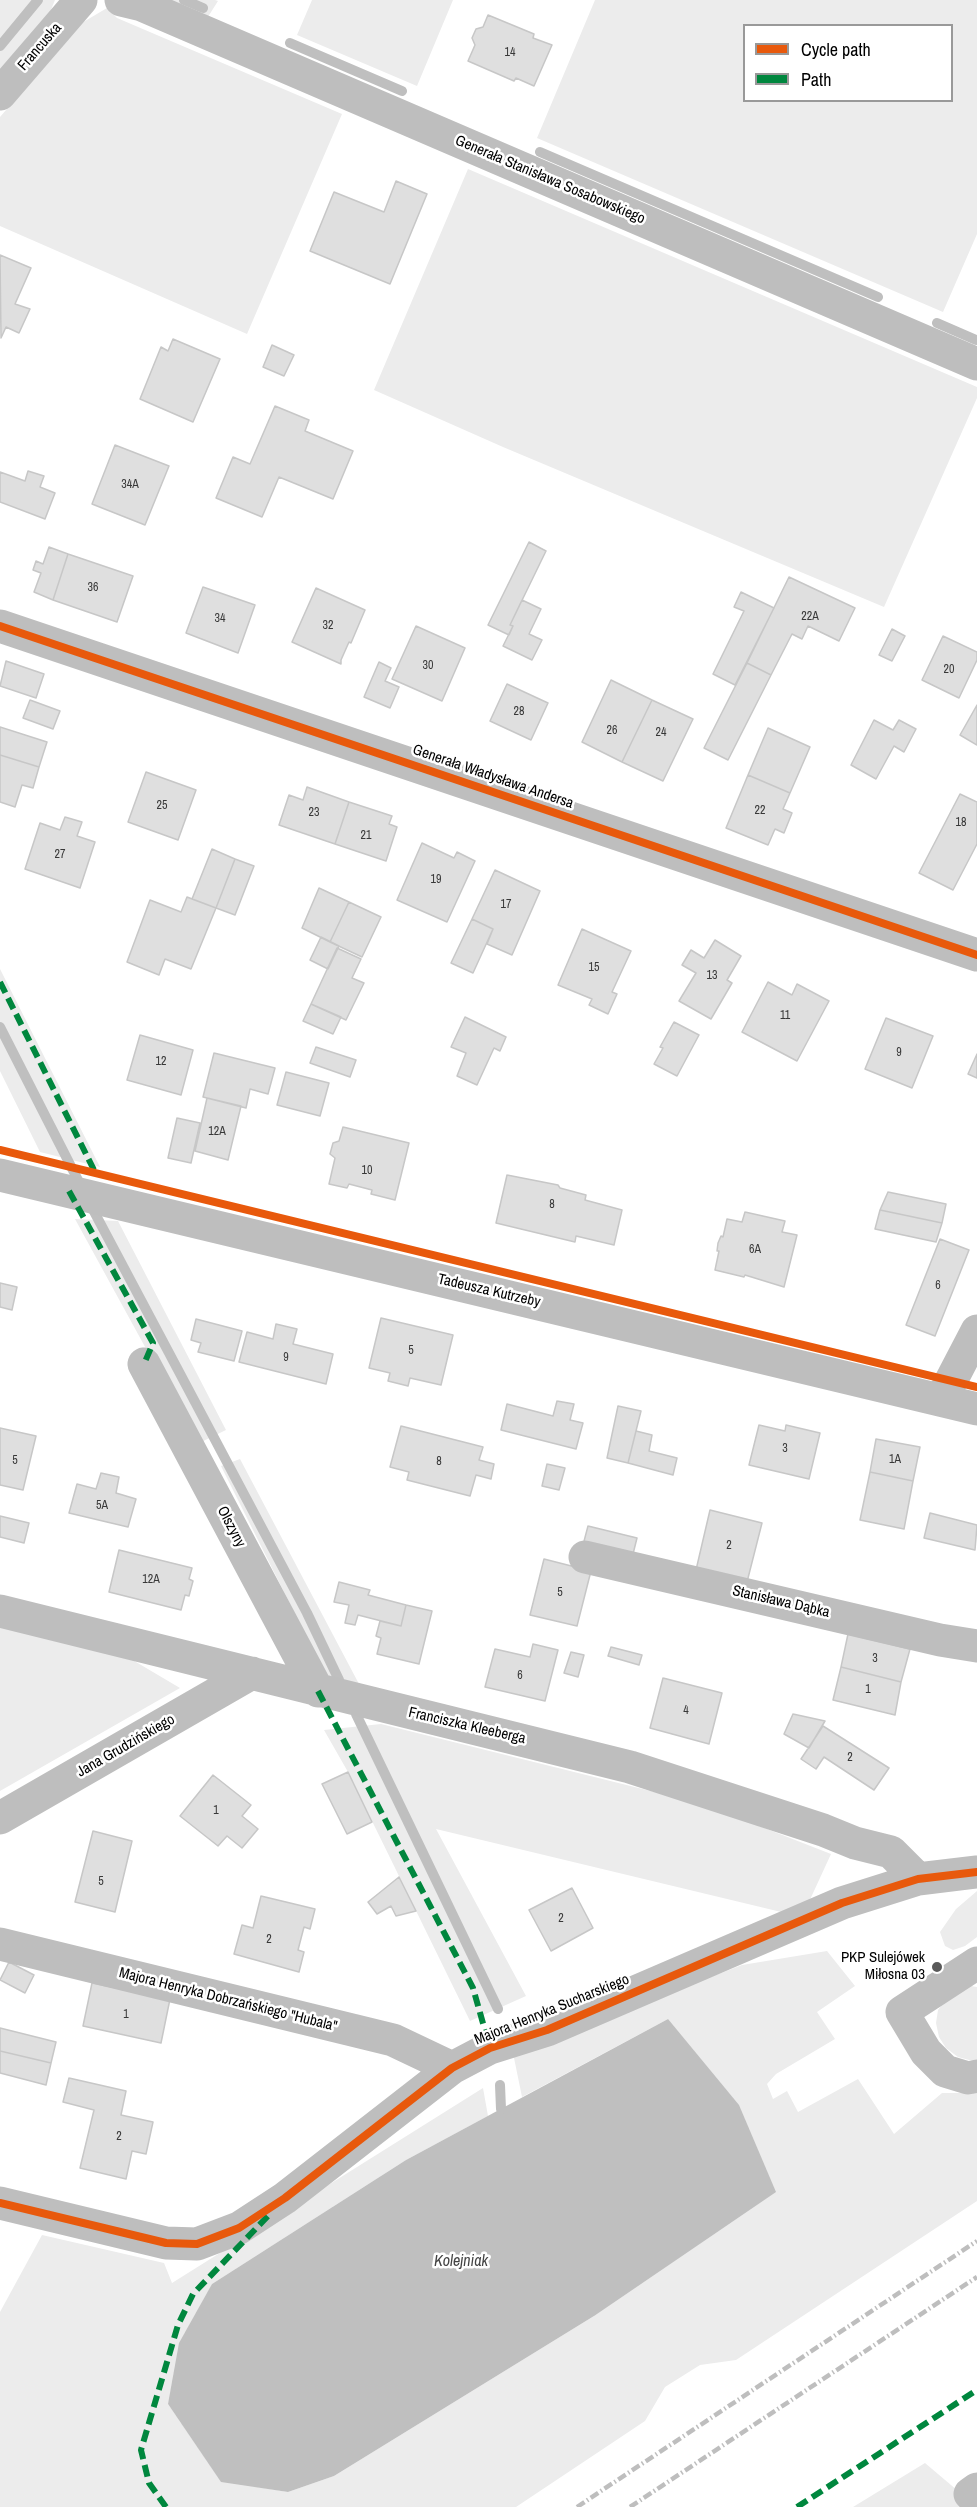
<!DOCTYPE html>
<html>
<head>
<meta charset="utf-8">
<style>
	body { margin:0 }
	#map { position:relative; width:977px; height:2507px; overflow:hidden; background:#fff; font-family:"Archivo Narrow",sans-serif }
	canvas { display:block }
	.legend { position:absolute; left:743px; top:24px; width:210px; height:78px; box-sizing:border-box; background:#fff; border:2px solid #999; margin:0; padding:8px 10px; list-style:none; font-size:18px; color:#000 }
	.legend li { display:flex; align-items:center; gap:12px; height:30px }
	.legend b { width:30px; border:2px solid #999 }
</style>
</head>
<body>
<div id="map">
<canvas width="977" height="2507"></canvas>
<ul class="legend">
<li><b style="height:8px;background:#e8590c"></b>Cycle path</li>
<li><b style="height:8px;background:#00873e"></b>Path</li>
</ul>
</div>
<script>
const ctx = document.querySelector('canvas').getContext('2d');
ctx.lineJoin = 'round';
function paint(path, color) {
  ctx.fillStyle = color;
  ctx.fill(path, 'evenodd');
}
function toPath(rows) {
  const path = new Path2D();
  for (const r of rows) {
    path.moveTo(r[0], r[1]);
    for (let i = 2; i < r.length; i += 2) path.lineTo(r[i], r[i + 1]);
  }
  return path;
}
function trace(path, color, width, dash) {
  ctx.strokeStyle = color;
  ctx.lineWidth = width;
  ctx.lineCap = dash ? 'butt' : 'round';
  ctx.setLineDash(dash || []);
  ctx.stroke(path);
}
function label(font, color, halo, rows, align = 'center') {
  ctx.font = font + ' "Archivo Narrow",sans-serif';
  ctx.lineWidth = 5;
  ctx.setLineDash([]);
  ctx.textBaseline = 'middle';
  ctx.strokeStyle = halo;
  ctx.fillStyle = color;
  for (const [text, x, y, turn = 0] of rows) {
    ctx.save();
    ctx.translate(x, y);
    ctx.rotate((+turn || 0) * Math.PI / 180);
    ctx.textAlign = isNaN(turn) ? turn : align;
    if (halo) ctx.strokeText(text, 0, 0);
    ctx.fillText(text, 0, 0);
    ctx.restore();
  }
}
paint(toPath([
	[0,0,55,0,48,17,0,73],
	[156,0,215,0,218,1,206,20],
	[312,0,453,0,417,86,297,35],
	[595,0,977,0,977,234,943,312,537,138],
	[744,26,952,26,952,100,744,100],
	[107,8,117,18,342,114,247,334,0,226,0,117,80,24],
	[468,169,977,387,977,398,884,607,503,447,374,390],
	[0,969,100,1167,40,1152,0,1071],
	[75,1219,118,1221,226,1430,195,1445,144,1345],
	[240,1459,359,1684,327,1678,221,1466],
	[0,1621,114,1649,180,1688,0,1791],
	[381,1724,703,1804,831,1854,802,1917,436,1829,526,1996,470,2021,348,1772,324,1730],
	[977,1891,977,1937,965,1946,953,1950,945,1946,940,1932,956,1909],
	[827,1951,855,1986,817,2012,835,2039,776,2074,767,2084,773,2099,787,2091,798,2112,858,2079,894,2134,942,2093,977,2093,977,2201,736,2360,700,2365,665,2387,645,2421,516,2507,0,2507,0,2312,42,2235,164,2263,172,2283,483,2088,488,2116,406,2160,212,2284,168,2404,221,2481,288,2492,334,2476,594,2316,668,2019,522,2097,513,2053,742,1965],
	[971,1986,977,1987,977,2060,973,2061,958,2057,946,2048,939,2037,936,2023,938,2010,946,1999],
	[925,2463,977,2507,853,2507]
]), '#ececec');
paint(toPath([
	[668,2019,739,2105,776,2192,594,2316,334,2476,288,2492,221,2482,168,2404,179,2343,212,2284,406,2160]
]), '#bfbfbf');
trace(toPath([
	[184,0,203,8],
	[290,43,402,91],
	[0,46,38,0],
	[540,152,878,297],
	[937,323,976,340],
	[0,1027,82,1188],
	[90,1204,307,1613,339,1680],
	[356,1714,498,2009],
	[500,2085,501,2109]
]), '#bfbfbf', 10);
const building = toPath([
	[488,15,534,34,533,38,552,45,534,86,516,78,514,81,468,61,475,45,472,38,476,29,483,27,488,15],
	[396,181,427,194,390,284,310,251,334,192,384,212,396,181],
	[0,255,31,268,15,304,30,309,19,333,6,327,1,338,0,255],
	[173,339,220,359,193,422,140,399,161,347,168,351,173,339],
	[272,345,294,355,284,376,263,367,272,345],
	[275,406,309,420,305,431,353,451,333,499,279,477,262,517,216,498,233,457,250,464,275,406],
	[115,445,169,466,145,525,92,504,115,445],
	[28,471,44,476,40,487,55,493,45,519,0,502,0,472,25,481,28,471],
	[529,542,546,551,510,625,513,626,509,635,488,625,529,542],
	[49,547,68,554,53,600,34,592,41,573,33,570,36,561,43,564,49,547],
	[68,554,133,576,117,622,53,600,68,554],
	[789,577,855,608,839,641,808,626,802,639,792,634,771,675,747,663,789,577],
	[203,587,255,605,238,653,186,633,203,587],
	[316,588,365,610,351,643,349,642,341,660,341,664,292,642,316,588],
	[741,592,774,608,735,685,713,674,744,611,734,607,741,592],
	[522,600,541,609,529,634,542,640,532,660,503,646,513,626,510,625,522,600],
	[416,626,465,648,442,701,392,679,416,626],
	[892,629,905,636,892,661,879,655,892,629],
	[943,636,977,652,977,660,959,698,922,680,943,636],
	[6,661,44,674,36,698,0,686,6,661],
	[379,662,391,668,385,681,399,687,390,708,364,697,379,662],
	[747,663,771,675,728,760,704,748,747,663],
	[611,680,652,700,622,762,582,742,611,680],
	[507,684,548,703,531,740,490,721,507,684],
	[30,700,60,711,53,729,23,718,30,700],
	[652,700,693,719,663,781,622,762,652,700],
	[977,705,977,745,960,735,977,705],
	[874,720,893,730,899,720,916,729,904,752,894,746,876,779,851,765,874,720],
	[0,727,47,742,39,767,0,755,0,727],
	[768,728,810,747,790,793,748,775,768,728],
	[0,755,39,767,33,788,22,785,15,807,0,802,0,755],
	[146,772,196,790,178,840,128,822,146,772],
	[748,775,790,793,783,809,792,813,784,833,775,829,768,845,726,828,748,775],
	[307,787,349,802,335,844,279,825,289,795,303,800,307,787],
	[960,794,977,802,977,844,953,890,919,873,960,794],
	[349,802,392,816,389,824,397,827,386,861,335,844,349,802],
	[65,817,82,822,77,836,95,842,80,888,25,869,40,823,60,830,65,817],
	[422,843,454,858,457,852,475,861,447,922,397,900,422,843],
	[212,849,235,859,216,908,192,899,212,849],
	[235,859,254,866,235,915,216,908,235,859],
	[495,870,540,891,512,955,487,944,493,929,472,919,495,870],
	[319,888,349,902,330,942,302,928,319,888],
	[187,897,216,908,191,969,165,959,159,975,127,962,150,900,181,912,187,897],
	[349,902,381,917,362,957,330,942,349,902],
	[472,919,493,929,473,973,451,963,472,919],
	[582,929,631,951,612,992,617,994,608,1014,589,1005,592,999,558,985,582,929],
	[321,937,339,946,328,969,310,960,321,937],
	[715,940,741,956,727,980,732,983,711,1019,679,1001,696,973,682,965,691,950,704,958,715,940],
	[337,948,361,959,352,978,364,983,346,1020,311,1004,337,948],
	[768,982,792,995,797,984,829,1001,797,1061,742,1032,768,982],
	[311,1004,341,1017,333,1034,303,1021,311,1004],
	[465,1017,506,1037,500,1051,494,1048,477,1085,457,1076,466,1053,451,1047,465,1017],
	[886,1018,933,1036,912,1088,865,1069,886,1018],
	[674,1022,699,1035,677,1076,654,1064,663,1048,660,1047,674,1022],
	[140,1035,193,1050,181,1095,127,1080,140,1035],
	[316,1047,356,1060,350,1077,310,1063,316,1047],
	[214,1053,275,1068,268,1094,250,1089,246,1108,203,1097,214,1053],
	[977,1054,977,1078,968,1074,977,1054],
	[286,1072,329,1083,320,1116,277,1105,286,1072],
	[207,1098,241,1106,228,1160,195,1151,207,1098],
	[177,1118,200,1123,191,1163,168,1158,177,1118],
	[343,1127,409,1143,395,1200,371,1194,372,1190,349,1184,347,1188,329,1184,335,1158,330,1154,333,1143,339,1141,343,1127],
	[507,1175,558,1185,560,1188,586,1195,585,1200,622,1210,614,1245,576,1236,575,1242,496,1223,507,1175],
	[888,1192,946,1204,942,1223,880,1210,888,1192],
	[880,1210,942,1223,936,1242,875,1229,880,1210],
	[745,1212,785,1221,782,1232,797,1235,784,1287,745,1275,744,1277,715,1270,719,1251,717,1251,718,1243,721,1236,723,1237,727,1219,742,1222,745,1212],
	[940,1239,969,1250,935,1336,906,1325,940,1239],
	[0,1283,17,1287,12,1310,0,1307,0,1283],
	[381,1318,453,1335,441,1385,410,1378,408,1386,388,1381,390,1373,369,1368,381,1318],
	[196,1319,242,1331,234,1361,198,1352,201,1343,191,1340,196,1319],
	[276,1324,297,1329,293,1344,333,1354,326,1384,239,1362,247,1332,273,1339,276,1324],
	[557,1401,574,1404,570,1420,583,1423,576,1449,501,1430,507,1404,553,1416,557,1401],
	[618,1406,641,1411,628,1463,607,1458,618,1406],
	[759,1425,785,1431,786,1425,820,1433,809,1479,749,1465,759,1425],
	[401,1426,483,1447,479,1460,494,1464,491,1479,476,1475,470,1496,407,1480,409,1472,390,1467,401,1426],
	[0,1428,36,1436,23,1490,0,1485,0,1428],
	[636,1431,652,1435,649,1451,677,1458,673,1475,628,1463,636,1431],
	[876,1439,920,1447,913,1481,870,1472,876,1439],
	[547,1464,565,1468,559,1490,542,1486,547,1464],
	[870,1472,913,1481,904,1529,860,1520,870,1472],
	[101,1473,119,1477,116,1493,136,1499,128,1527,69,1513,77,1484,96,1489,101,1473],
	[710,1510,762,1523,747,1582,696,1570,710,1510],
	[930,1513,977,1525,975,1550,924,1538,930,1513],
	[0,1516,29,1523,24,1543,0,1537,0,1516],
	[588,1526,637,1538,632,1558,583,1545,588,1526],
	[119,1550,192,1568,189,1579,193,1581,189,1596,185,1595,181,1610,109,1592,119,1550],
	[544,1559,591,1571,577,1626,530,1615,544,1559],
	[339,1582,370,1590,368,1595,406,1605,401,1626,358,1615,355,1625,345,1623,349,1605,334,1602,339,1582],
	[406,1605,432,1611,419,1664,377,1654,381,1638,376,1636,380,1621,401,1626,406,1605],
	[848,1634,910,1649,901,1682,841,1667,848,1634],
	[533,1644,558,1650,545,1701,485,1687,495,1649,530,1657,533,1644],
	[611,1647,642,1655,639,1665,608,1656,611,1647],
	[571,1652,584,1655,578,1677,564,1673,571,1652],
	[841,1667,901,1682,895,1715,833,1700,841,1667],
	[663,1678,722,1693,709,1744,650,1728,663,1678],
	[793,1714,825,1721,809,1748,784,1734,793,1714],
	[823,1726,889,1768,874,1790,824,1757,816,1769,801,1759,823,1726],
	[348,1772,372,1822,347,1834,322,1784,348,1772],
	[213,1775,251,1805,242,1816,258,1829,242,1848,227,1836,218,1846,180,1816,213,1775],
	[93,1831,132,1841,115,1912,75,1902,93,1831],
	[399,1877,416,1911,396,1916,391,1906,377,1914,368,1902,399,1877],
	[572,1888,593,1928,551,1951,529,1910,572,1888],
	[261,1896,315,1909,310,1929,304,1927,298,1950,304,1952,299,1972,234,1954,242,1925,253,1928,261,1896],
	[9,1962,34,1975,25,1993,0,1980,9,1962],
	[92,1983,170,1999,161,2043,83,2026,92,1983],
	[0,2028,56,2042,51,2063,0,2051,0,2028],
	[0,2051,51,2063,46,2085,0,2073,0,2051],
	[69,2078,126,2091,121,2115,153,2122,146,2154,132,2151,126,2179,80,2168,94,2110,63,2102,69,2078]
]);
paint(building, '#dfdfdf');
trace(building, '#c7c7c7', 1.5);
trace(toPath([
	[121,0,142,5,977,364],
	[0,94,81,0],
	[0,626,977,955],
	[0,1175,977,1409],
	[144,1364,318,1691],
	[941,1400,977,1331],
	[585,1557,940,1640,977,1646],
	[0,1611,630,1767,823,1830,855,1843,891,1852,918,1879],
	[0,1818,252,1673],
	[0,1944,393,2040,452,2068],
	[977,1963,902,2012,926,2052,945,2071,968,2078,977,2076],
	[0,2203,166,2243,197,2244,239,2228,285,2198,452,2068,490,2048,547,2030,842,1903,918,1879,977,1872],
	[977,2489,970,2494,977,2500]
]), '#bebebe', 33);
trace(toPath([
	[577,2507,977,2241],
	[630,2507,977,2277]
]), '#bebebe', 4.5, [9, 3, 1.5, 3]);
trace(toPath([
	[0,982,96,1174],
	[69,1191,153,1343,144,1364],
	[318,1691,473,1988,490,2048],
	[166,2507,149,2483,141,2450,178,2325,193,2294,268,2216],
	[797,2507,977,2390]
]), '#00873e', 6, [12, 6]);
trace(toPath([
	[0,626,977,955],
	[0,1150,977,1387],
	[0,2203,166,2243,197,2244,239,2228,285,2198,452,2068,490,2048,547,2030,842,1903,918,1879,977,1872]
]), '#e8590c', 8);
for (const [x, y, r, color] of [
	[937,1967,6,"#595959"]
]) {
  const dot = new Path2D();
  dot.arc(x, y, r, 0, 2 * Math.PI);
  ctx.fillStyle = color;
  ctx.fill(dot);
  trace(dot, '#fff', 2);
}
label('12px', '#383838', null, [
	["14",510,53],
	["34A",130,485],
	["36",93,588],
	["22A",810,617],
	["34",220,619],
	["32",328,626],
	["30",428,666],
	["20",949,670],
	["28",519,712],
	["26",612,731],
	["24",661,733],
	["25",162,806],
	["22",760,811],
	["23",314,813],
	["18",961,823],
	["21",366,836],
	["27",60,855],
	["19",436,880],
	["17",506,905],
	["15",594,968],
	["13",712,976],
	["11",785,1016],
	["9",899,1053],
	["12",161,1062],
	["12A",217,1132],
	["10",367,1171],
	["8",552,1205],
	["6A",755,1250],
	["6",938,1286],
	["5",411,1351],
	["9",286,1358],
	["3",785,1449],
	["1A",895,1460],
	["5",15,1461],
	["8",439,1462],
	["5A",102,1506],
	["2",729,1546],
	["12A",151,1580],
	["5",560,1593],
	["3",875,1659],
	["6",520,1676],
	["1",868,1690],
	["4",686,1711],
	["2",850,1758],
	["1",216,1811],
	["5",101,1882],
	["2",561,1919],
	["2",269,1940],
	["1",126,2015],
	["2",119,2137]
]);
label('15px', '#000', '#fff', [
	["Francuska",40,47,-49],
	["Generała Stanisława Sosabowskiego",550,180,23],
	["Generała Władysława Andersa",493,777,19],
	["Tadeusza Kutrzeby",489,1291,13],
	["Olszyny",231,1527,62],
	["Stanisława Dąbka",781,1602,13],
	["Franciszka Kleeberga",467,1726,13],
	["Jana Grudzińskiego",126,1746,-30],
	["Majora Henryka Dobrzańskiego \"Hubala\"",228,2000,14],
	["Majora Henryka Sucharskiego",552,2010,-22]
]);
label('15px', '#000', '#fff', [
	["PKP Sulejówek",925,1958],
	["Miłosna 03",925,1975]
], 'right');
label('italic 16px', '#444', '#fff', [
	["Kolejniak",461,2262]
]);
</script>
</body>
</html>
